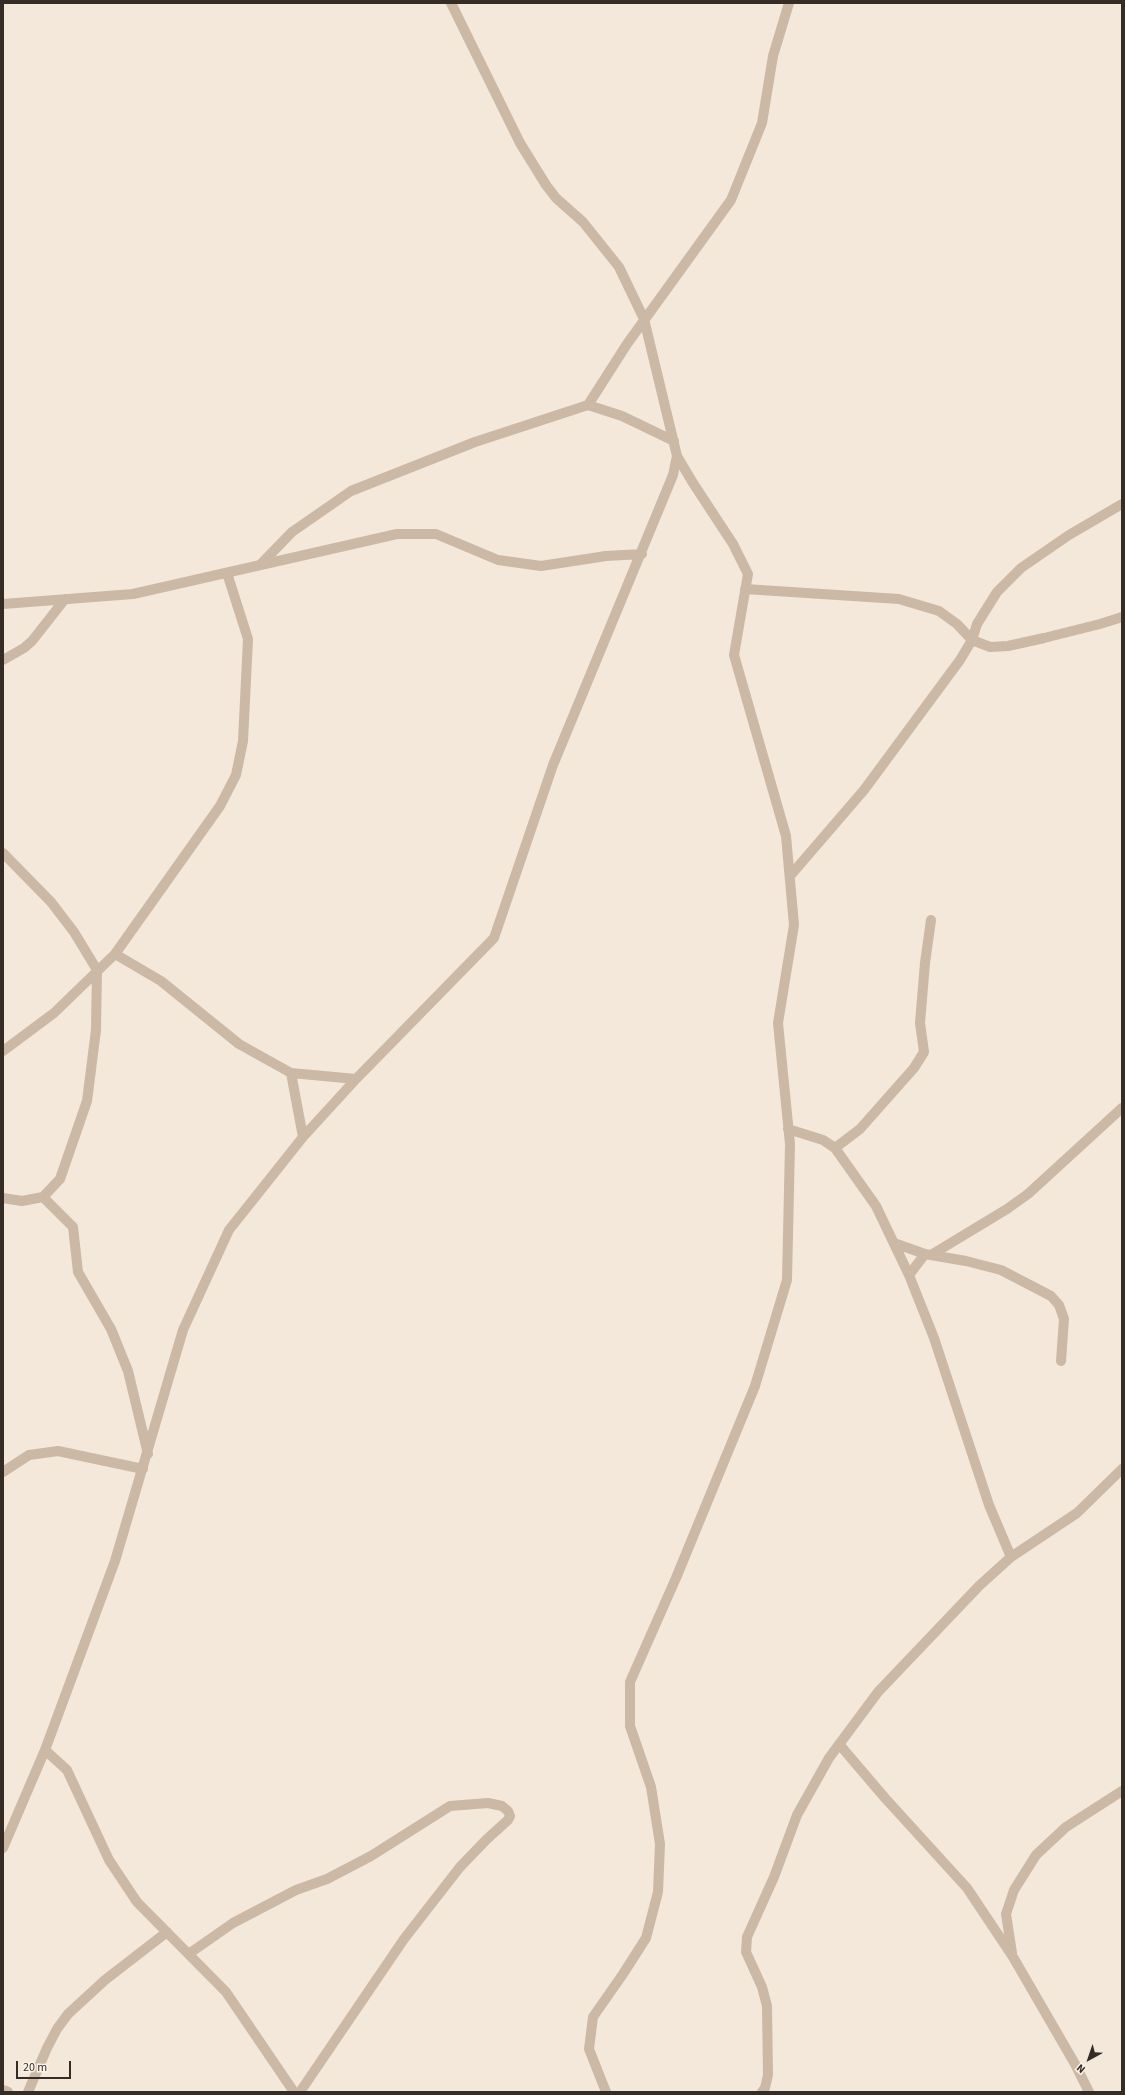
<!DOCTYPE html>
<html>
<head>
<meta charset="utf-8">
<style>
	body { margin:0 }
	#map { position:relative; width:1125px; height:2095px; overflow:hidden; background:#f3e8d9; font-family:"Source Sans 3",sans-serif }
	canvas { display:block }
	.frame { position:absolute; inset:0; border:4px solid #362c26; pointer-events:none }
	.north { position:absolute; left:1069px; top:2039px; width:40px; height:40px; -webkit-text-stroke:3px #faf2e6; paint-order:stroke; rotate:220deg; font-size:11px; font-weight:700; line-height:16px; text-align:center; color:#362c26 }
	.north::after { content:''; display:block; margin:auto; width:14px; height:18px; background:#362c26; clip-path:polygon(50% 0,100% 100%,50% 72%,0 100%) }
	.scale { position:absolute; left:16px; top:2061px; width:55px; height:18px; box-sizing:border-box; border:2px solid #362c26; border-top:0; padding-left:5px; font-size:12px; line-height:14px; white-space:nowrap; color:#362c26; -webkit-text-stroke:3px #faf2e6; paint-order:stroke }
</style>
</head>
<body>
<div id="map">
<canvas width="1125" height="2095"></canvas>
<div class="frame"></div>
<div class="north">N</div>
<div class="scale">20 m</div>
</div>
<script>
const ctx = document.querySelector('canvas').getContext('2d');
ctx.lineJoin = 'round';
function toPath(rows) {
  const path = new Path2D();
  for (const r of rows) {
    path.moveTo(r[0], r[1]);
    for (let i = 2; i < r.length; i += 2) path.lineTo(r[i], r[i + 1]);
  }
  return path;
}
function trace(path, color, width, dash) {
  ctx.strokeStyle = color;
  ctx.lineWidth = width;
  ctx.lineCap = dash ? 'butt' : 'round';
  ctx.setLineDash(dash || []);
  ctx.stroke(path);
}
trace(toPath([
	[588,405,627,344,731,200,762,123,773,56,789,3],
	[260,565,292,532,351,491,475,442,588,405,622,416,674,441],
	[745,589,899,599,939,611,957,624,972,640,990,647,1008,646,1044,638,1100,624,1122,617],
	[3,604,133,594,397,534,436,534,498,560,541,566,606,556,642,554],
	[3,660,24,648,32,641,65,599],
	[3,853,51,902,74,932,97,970,96,1030,87,1101,60,1179,43,1197,22,1201,3,1198],
	[790,876,864,790,960,660,972,640,977,624,997,592,1021,568,1069,535,1122,504],
	[115,954,161,981,239,1044,291,1073,356,1079],
	[3,1051,54,1013,115,954,220,806,236,775,243,741,248,639,227,573],
	[291,1073,303,1137],
	[788,1129,823,1140,835,1148,876,1206,909,1275,934,1338,989,1505,1011,1557],
	[835,1148,860,1129,914,1068,924,1052,920,1023,925,963,931,920],
	[43,1197,73,1227,78,1272,111,1329,128,1371,148,1454],
	[894,1243,925,1254,966,1261,1001,1270,1051,1296,1059,1305,1064,1319,1061,1361],
	[931,1255,1007,1209,1028,1194,1122,1108],
	[909,1275,925,1254],
	[3,1472,29,1455,58,1451,143,1469],
	[839,1744,885,1798,967,1888,1013,1957,1075,2064,1089,2092],
	[45,1750,67,1770,109,1860,137,1902,226,1992,294,2092],
	[3,1848,45,1750,115,1561,183,1330,229,1230,303,1137,356,1079,494,938,553,765,673,475,677,456,644,319,619,267,583,222,556,198,546,185,520,143,451,3],
	[190,1953,233,1923,296,1890,327,1879,371,1856,450,1806,488,1803,502,1806,508,1811,510,1816,508,1820,487,1839,460,1867,404,1939,300,2092],
	[1012,1953,1006,1914,1014,1890,1036,1855,1066,1827,1122,1791],
	[3,2090,8,2092],
	[28,2092,47,2048,57,2029,68,2014,105,1980,167,1932],
	[606,2092,589,2049,593,2017,623,1974,646,1938,658,1892,660,1844,651,1787,630,1726,630,1682,676,1578,755,1386,787,1280,790,1144,778,1023,794,925,786,836,734,655,748,574,733,544,693,483,677,456],
	[762,2092,765,2088,768,2075,767,2006,762,1987,746,1952,747,1937,774,1877,797,1815,829,1758,878,1692,979,1586,1011,1557,1077,1513,1122,1469]
]), '#cbb8a5', 10);
</script>
</body>
</html>
